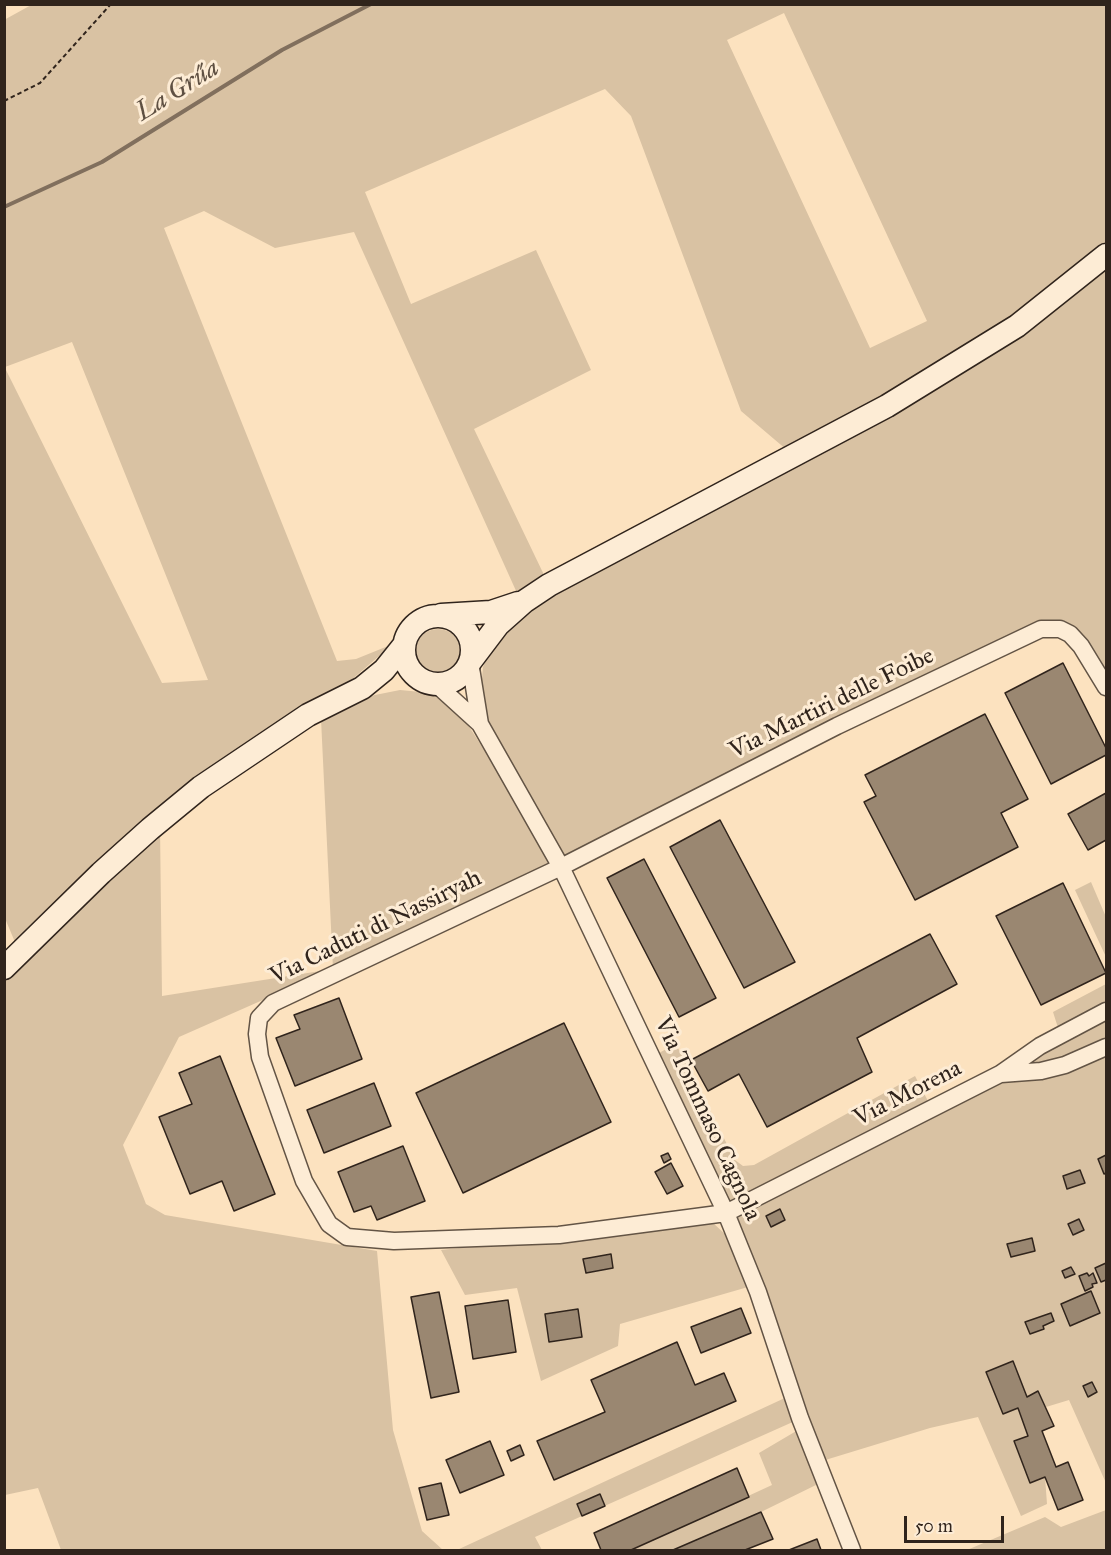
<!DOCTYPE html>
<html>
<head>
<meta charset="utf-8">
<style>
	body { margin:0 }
	#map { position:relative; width:1111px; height:1555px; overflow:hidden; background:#fce2bf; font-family:"IM FELL Great Primer",serif }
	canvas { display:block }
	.frame { position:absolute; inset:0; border:6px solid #30241c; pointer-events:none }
	.scale { position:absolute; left:904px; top:1516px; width:100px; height:27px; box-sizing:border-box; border:3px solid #30241c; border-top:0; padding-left:8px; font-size:18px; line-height:21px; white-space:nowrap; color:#30241c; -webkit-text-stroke:4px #fdecd5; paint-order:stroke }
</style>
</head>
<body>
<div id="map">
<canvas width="1111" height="1555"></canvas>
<div class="frame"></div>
<div class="scale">50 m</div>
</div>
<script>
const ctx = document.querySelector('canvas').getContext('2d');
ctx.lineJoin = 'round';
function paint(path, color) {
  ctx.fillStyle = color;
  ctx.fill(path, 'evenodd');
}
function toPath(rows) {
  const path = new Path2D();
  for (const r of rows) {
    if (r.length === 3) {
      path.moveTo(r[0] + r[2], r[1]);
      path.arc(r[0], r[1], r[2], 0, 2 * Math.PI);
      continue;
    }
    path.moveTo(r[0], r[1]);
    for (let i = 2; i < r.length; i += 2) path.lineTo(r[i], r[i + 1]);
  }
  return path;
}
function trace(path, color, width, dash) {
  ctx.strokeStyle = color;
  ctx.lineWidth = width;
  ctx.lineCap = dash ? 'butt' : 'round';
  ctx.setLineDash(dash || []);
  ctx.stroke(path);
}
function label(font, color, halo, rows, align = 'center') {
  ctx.font = font + ' "IM FELL Great Primer",serif';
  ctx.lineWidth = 6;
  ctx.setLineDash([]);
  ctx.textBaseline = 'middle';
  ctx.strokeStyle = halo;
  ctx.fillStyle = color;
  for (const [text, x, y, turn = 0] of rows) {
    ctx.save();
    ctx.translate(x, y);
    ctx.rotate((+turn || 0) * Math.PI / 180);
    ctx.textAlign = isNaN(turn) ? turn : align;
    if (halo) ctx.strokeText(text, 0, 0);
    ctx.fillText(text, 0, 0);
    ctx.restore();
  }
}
paint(toPath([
	[33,4,1106,5,1106,255,794,456,741,411,631,116,605,89,365,192,411,304,536,250,591,370,474,429,545,577,517,593,354,232,275,248,204,211,164,228,337,661,356,659,393,644,342,688,263,741,20,954,4,916,5,368,162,683,208,680,72,342,5,367,4,20],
	[784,13,927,321,870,348,727,40],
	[1106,262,1106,685,1062,625,560,861,487,720,481,689,483,667,493,643,527,608],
	[438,652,23],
	[400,690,421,692,438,698,455,712,468,725,557,862,333,969,179,1037,123,1145,146,1204,165,1215,377,1251,393,1430,422,1531,443,1550,61,1550,38,1488,5,1495,5,981,160,826,162,996,333,969,321,719,365,697],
	[1091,882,1106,917,1106,957,1075,890],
	[1106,984,1106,1008,1060,1034,1053,1012],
	[1106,1016,1106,1043,1060,1063,1014,1071],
	[676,1044,735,1160,743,1166,754,1165,915,1076,929,1103,728,1205,655,1055],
	[1106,1054,1106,1483,1069,1400,1046,1407,1038,1391,1027,1397,1013,1361,986,1372,1003,1414,1018,1408,1028,1436,1014,1442,1030,1483,1045,1477,1047,1504,1021,1516,978,1417,930,1428,822,1461,733,1215,1004,1077],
	[711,1221,728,1237,748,1287,620,1324,618,1346,541,1381,517,1288,465,1295,441,1250],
	[787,1397,795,1421,535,1537,542,1550,457,1550],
	[798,1430,820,1483,761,1512,673,1550,631,1550,772,1485,759,1453],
	[1106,1510,1106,1550,967,1550,1045,1517,1061,1527]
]), '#d9c2a3');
trace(toPath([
	[4,207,102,162,282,50,371,4]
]), '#816f5d', 4);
const building = toPath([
	[1063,663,1106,748,1106,755,1051,784,1005,693,1063,663],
	[985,714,1028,799,1001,813,1018,847,915,900,864,802,876,796,865,775,985,714],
	[1106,793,1106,840,1088,850,1068,814,1106,793],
	[720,820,795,962,744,988,670,847,720,820],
	[644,859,716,998,679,1017,607,878,644,859],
	[1063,883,1106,973,1041,1005,996,916,1063,883],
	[930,934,957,984,857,1038,872,1072,767,1127,739,1074,708,1091,691,1060,930,934],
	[339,998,362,1059,295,1086,276,1038,300,1029,294,1015,339,998],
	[564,1023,611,1122,463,1193,416,1093,564,1023],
	[220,1056,275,1194,234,1211,222,1181,190,1194,159,1117,192,1104,179,1073,220,1056],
	[374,1083,391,1126,324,1153,307,1110,374,1083],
	[403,1146,425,1201,377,1220,371,1206,354,1212,338,1172,403,1146],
	[668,1153,671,1159,664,1163,661,1156,668,1153],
	[1106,1155,1106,1173,1104,1174,1098,1159,1106,1155],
	[671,1163,683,1186,667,1194,655,1172,671,1163],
	[1080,1170,1085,1183,1067,1189,1063,1176,1080,1170],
	[780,1209,785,1220,771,1227,766,1216,780,1209],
	[1079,1219,1084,1230,1073,1235,1068,1224,1079,1219],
	[1032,1238,1035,1251,1011,1257,1007,1244,1032,1238],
	[611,1254,613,1268,586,1273,583,1259,611,1254],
	[1106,1263,1106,1280,1101,1282,1095,1268,1106,1263],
	[1071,1267,1075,1274,1065,1278,1062,1271,1071,1267],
	[1087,1273,1089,1276,1093,1273,1097,1283,1092,1284,1093,1287,1085,1291,1079,1276,1087,1273],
	[1091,1291,1100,1313,1070,1326,1061,1304,1091,1291],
	[439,1292,459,1392,431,1398,411,1297,439,1292],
	[508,1300,516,1352,473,1359,465,1306,508,1300],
	[741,1308,751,1333,701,1353,691,1327,741,1308],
	[578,1309,582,1337,549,1342,545,1314,578,1309],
	[1051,1313,1054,1321,1043,1326,1044,1329,1030,1334,1025,1322,1051,1313],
	[677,1342,695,1385,724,1373,736,1401,554,1480,537,1441,605,1412,591,1380,677,1342],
	[1013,1361,1027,1397,1038,1391,1054,1426,1042,1431,1056,1467,1068,1462,1083,1500,1058,1510,1045,1477,1030,1483,1014,1441,1028,1436,1018,1408,1003,1414,986,1372,1013,1361],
	[1092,1382,1097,1392,1088,1397,1083,1386,1092,1382],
	[490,1441,504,1475,460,1493,446,1460,490,1441],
	[520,1445,524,1455,511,1461,507,1451,520,1445],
	[737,1468,749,1497,631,1550,601,1550,594,1533,737,1468],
	[441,1483,449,1515,427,1520,419,1488,441,1483],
	[600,1494,605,1506,582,1516,577,1504,600,1494],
	[761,1512,773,1539,745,1550,673,1550,761,1512],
	[817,1539,821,1550,789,1550,817,1539]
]);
paint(building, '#9a8771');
trace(building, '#30241c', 1.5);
const minor = toPath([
	[470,662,480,724],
	[436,684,480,724,561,867,726,1213,758,1292,800,1418,852,1550],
	[1106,687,1081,646,1070,634,1060,629,1041,629,837,726,561,867,273,1003,259,1018,257,1034,260,1057,304,1181,329,1224,347,1237,394,1241,559,1235,726,1213,1000,1074,1040,1046,1106,1011],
	[1001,1074,1041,1071,1065,1065,1106,1047]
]);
const secondary = toPath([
	[441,615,491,612,518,603],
	[438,650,34],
	[470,662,498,625,525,601,549,585,887,406,1017,326,1106,255],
	[4,968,101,873,150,829,201,787,308,715,362,688,384,670,404,645]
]);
trace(minor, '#635445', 19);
trace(secondary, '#30241c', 25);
trace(toPath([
	[4,101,40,83,111,4]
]), '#30241c', 2, [4.5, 3]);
trace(minor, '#fdecd5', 16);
trace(secondary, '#fdecd5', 22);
label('24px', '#30241c', '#fdecd5', [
	["Via Martiri delle Foibe",832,704,-26],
	["Via Caduti di Nassiryah",376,928,-26],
	["Via Morena",908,1094,-27],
	["Via Tommaso Cagnola",707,1119,65]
]);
label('italic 26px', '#5f5042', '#fdecd5', [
	["La Grűa",178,91,-32]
]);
</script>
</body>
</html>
